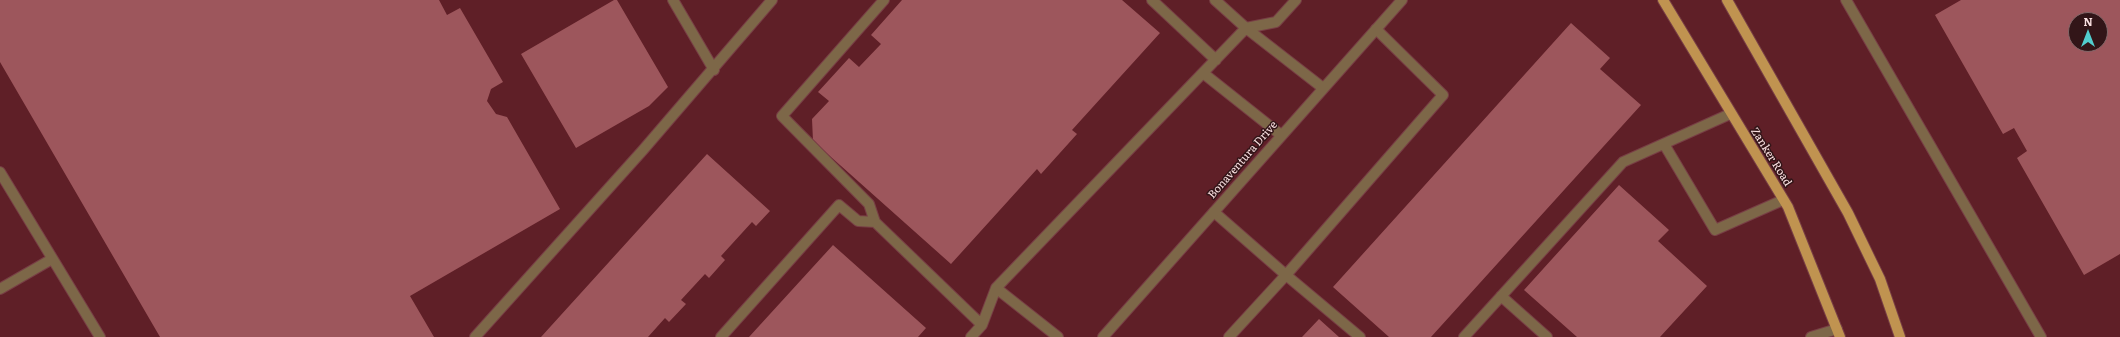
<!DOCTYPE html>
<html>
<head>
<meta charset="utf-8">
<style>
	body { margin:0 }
	#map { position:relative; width:2120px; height:337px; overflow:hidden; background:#5f1f27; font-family:Literata,serif }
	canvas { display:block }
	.north { position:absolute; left:2068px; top:12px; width:40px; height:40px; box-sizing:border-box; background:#321518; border:1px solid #836769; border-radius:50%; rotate:0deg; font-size:11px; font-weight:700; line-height:16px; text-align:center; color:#fce2e3 }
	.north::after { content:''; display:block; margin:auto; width:14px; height:18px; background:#52cdce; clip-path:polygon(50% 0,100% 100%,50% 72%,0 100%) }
</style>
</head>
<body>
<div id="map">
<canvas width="2120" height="337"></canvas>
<div class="north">N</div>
</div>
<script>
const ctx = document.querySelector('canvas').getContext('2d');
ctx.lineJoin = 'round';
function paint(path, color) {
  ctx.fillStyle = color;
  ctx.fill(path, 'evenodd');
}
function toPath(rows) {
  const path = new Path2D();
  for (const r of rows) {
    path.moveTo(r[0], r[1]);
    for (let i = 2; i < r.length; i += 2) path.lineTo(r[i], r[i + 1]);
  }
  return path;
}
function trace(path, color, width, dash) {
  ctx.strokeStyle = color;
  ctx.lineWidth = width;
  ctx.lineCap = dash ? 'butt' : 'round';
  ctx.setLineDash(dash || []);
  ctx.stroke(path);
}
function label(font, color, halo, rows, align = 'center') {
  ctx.font = font + ' Literata,serif';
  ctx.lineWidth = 3;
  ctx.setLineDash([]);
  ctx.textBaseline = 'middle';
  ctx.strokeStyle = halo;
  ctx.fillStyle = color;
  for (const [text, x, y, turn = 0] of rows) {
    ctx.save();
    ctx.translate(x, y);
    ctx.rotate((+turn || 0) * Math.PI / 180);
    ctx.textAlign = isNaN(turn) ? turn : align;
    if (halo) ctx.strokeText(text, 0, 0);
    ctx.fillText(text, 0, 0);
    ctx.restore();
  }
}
paint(toPath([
	[0,0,439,0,447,15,460,8,503,82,491,89,487,101,496,114,507,117,560,209,410,296,434,337,160,337,0,62],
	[614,0,617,0,668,87,649,106,576,148,521,54],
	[902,0,1122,0,1160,33,1072,130,1077,134,1041,174,1037,169,951,264,813,141,812,119,829,101,818,92,849,58,859,67,881,44,871,35],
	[1961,0,2120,0,2120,254,2084,275,2017,158,2027,151,2014,128,2003,134,1935,15],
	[2076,20,2100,20,2100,44,2076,44],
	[1571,23,1610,58,1600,69,1641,105,1431,337,1389,337,1333,287],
	[707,154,770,211,756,226,752,222,721,256,725,260,709,278,705,274,681,300,686,304,669,322,665,318,648,337,541,337],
	[1619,185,1669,230,1658,241,1707,286,1660,337,1577,337,1524,290],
	[833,245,926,328,918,337,749,337],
	[1319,319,1339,337,1302,337]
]), '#9d565c');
const service = toPath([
	[673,0,714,70],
	[1152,0,1216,60],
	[1215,0,1246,28,1323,88],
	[1846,0,2041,337],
	[1203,73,1281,135],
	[1664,144,1715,230,1783,200],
	[0,172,100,337],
	[1214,212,1286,275,1229,337],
	[875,222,869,204,782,116,884,0],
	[996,288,1058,337],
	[0,289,52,259],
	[1501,296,1547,337],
	[475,337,643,150,772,0],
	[721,337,839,205,858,221,875,222,982,325],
	[971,337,982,325,996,288,1246,28,1276,22,1296,0],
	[1360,337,1286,275,1443,95,1376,29],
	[1464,337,1623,162,1730,114],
	[1811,337,1837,329]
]);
const tertiary = toPath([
	[1103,337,1402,0]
]);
const primary = toPath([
	[1663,0,1788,207,1840,337],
	[1727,0,1848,213,1880,279,1900,337]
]);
trace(service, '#783e45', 12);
trace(tertiary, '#783e45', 12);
trace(primary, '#783e45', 12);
trace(service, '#7d6748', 10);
trace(tertiary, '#7d6748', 10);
trace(primary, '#c09350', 10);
label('11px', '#fce2e3', '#321518', [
	["Zanker Road",1771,157,58],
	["Bonaventura Drive",1243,160,-49]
]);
</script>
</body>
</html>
